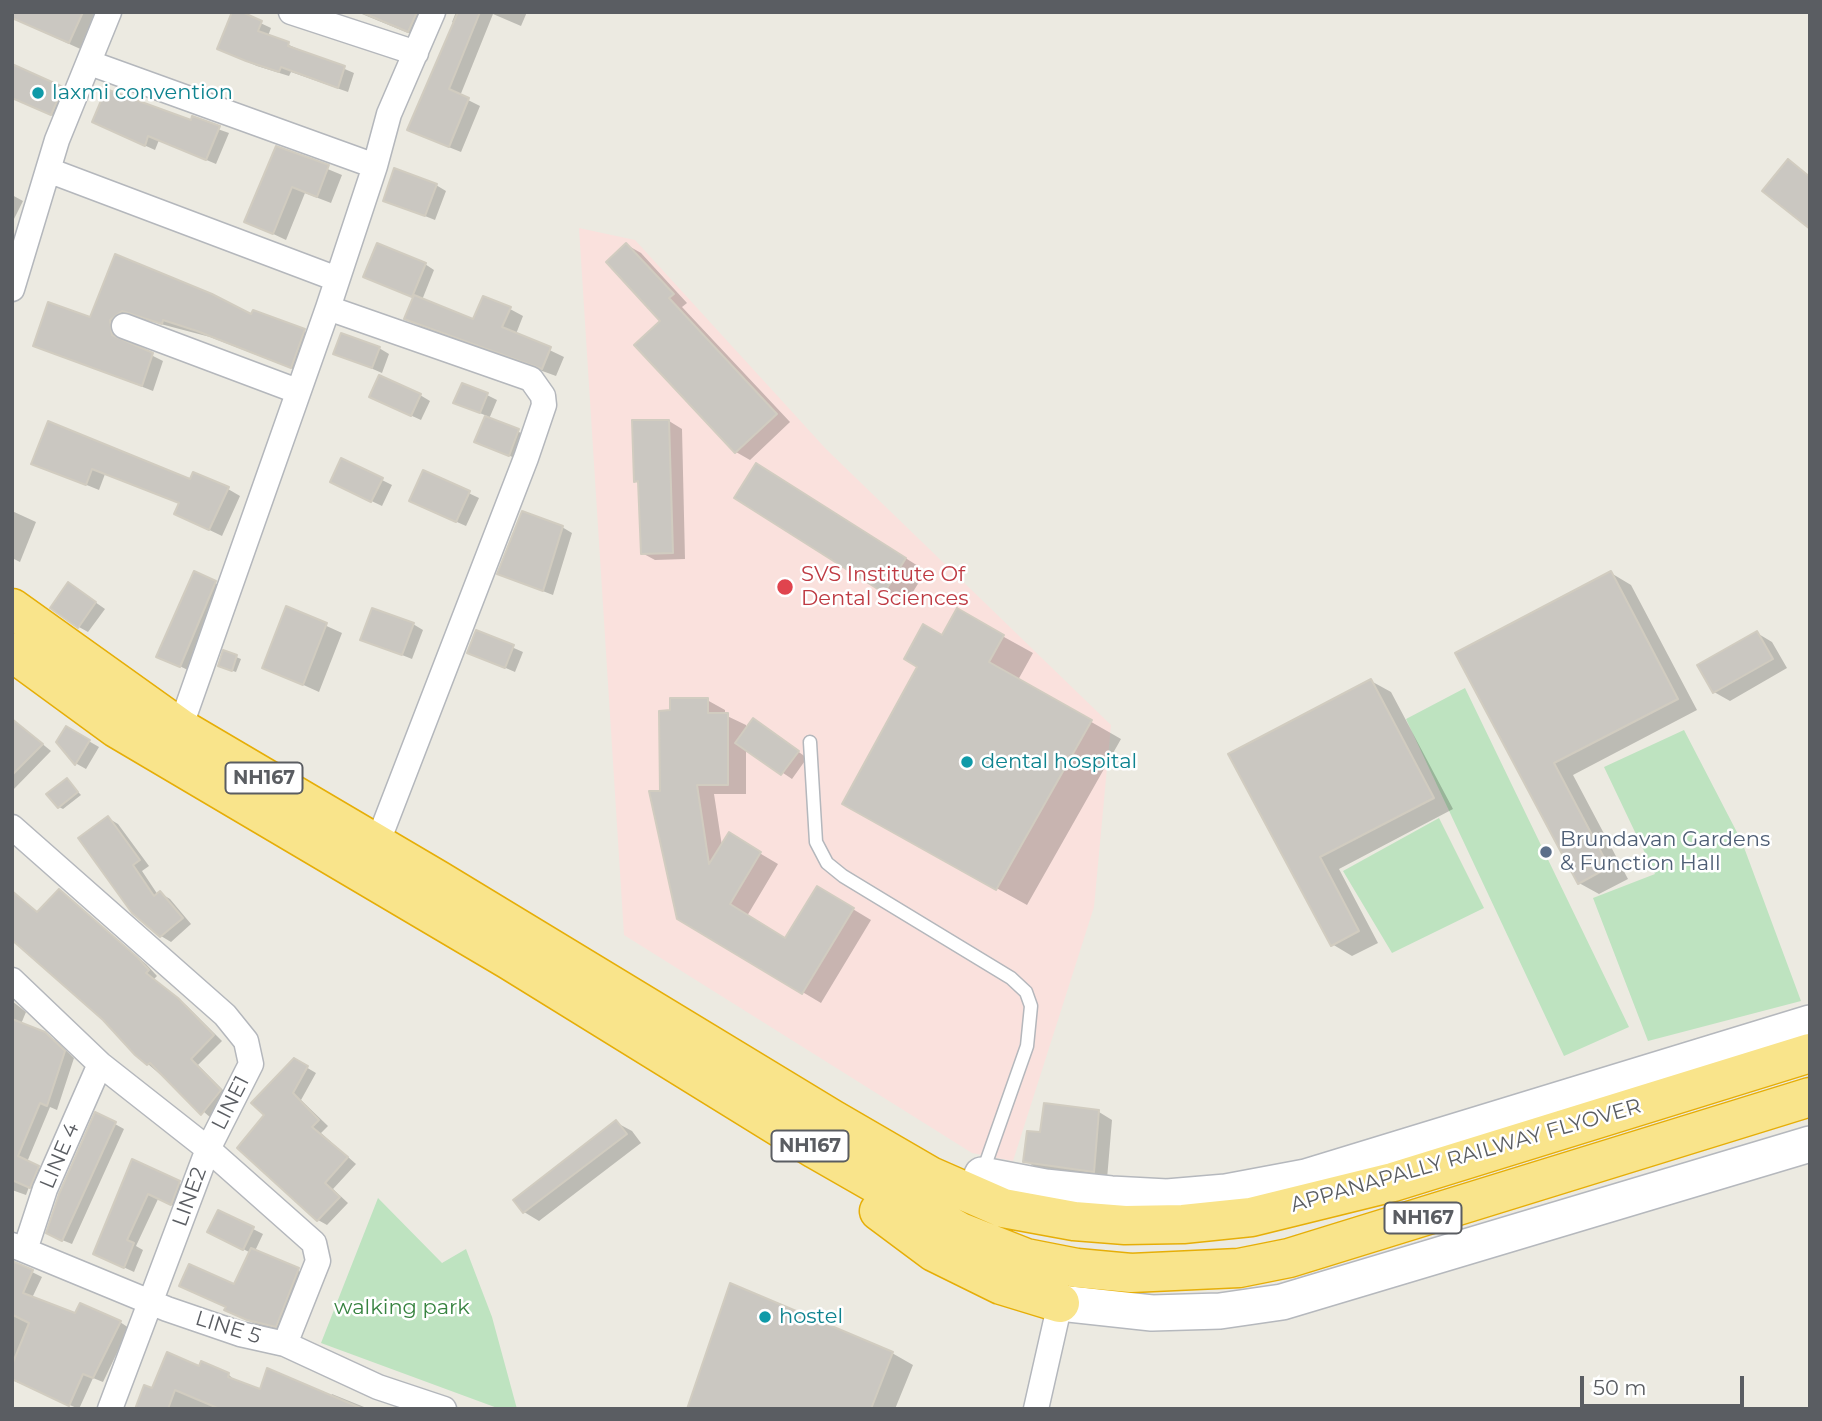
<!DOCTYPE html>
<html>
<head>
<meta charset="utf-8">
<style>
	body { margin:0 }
	#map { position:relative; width:1822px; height:1421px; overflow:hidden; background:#eceae1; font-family:Montserrat,sans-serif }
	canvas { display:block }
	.frame { position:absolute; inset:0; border:14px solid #5a5d62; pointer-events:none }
	.scale { position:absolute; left:1580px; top:1376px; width:164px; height:32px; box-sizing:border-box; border:4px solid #5a5d62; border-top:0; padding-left:9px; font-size:21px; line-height:24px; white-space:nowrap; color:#5a5d62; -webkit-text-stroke:5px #fff; paint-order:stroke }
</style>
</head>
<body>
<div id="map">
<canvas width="1822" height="1421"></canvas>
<div class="frame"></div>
<div class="scale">50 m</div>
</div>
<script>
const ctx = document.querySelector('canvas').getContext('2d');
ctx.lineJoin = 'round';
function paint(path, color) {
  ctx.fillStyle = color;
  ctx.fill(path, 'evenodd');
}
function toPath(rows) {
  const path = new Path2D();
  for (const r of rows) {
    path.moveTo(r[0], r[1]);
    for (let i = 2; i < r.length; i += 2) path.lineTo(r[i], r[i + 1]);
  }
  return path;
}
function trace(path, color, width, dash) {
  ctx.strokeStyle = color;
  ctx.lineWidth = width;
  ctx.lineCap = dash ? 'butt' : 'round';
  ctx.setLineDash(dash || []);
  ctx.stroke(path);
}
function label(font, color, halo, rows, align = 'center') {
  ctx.font = font + ' Montserrat,sans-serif';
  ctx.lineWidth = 5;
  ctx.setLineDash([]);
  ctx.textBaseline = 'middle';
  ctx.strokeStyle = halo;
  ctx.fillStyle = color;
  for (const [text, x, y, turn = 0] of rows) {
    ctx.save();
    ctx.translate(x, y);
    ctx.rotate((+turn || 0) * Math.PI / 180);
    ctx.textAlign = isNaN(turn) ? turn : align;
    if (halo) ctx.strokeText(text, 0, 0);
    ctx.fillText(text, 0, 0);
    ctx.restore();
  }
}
paint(toPath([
	[579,228,635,240,826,449,1111,725,1094,907,1013,1161,972,1153,624,935]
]), '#fae1dd');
paint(toPath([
	[1465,688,1629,1027,1564,1056,1406,719],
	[1684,730,1742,842,1801,1001,1648,1041,1593,898,1655,874,1604,767],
	[1439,818,1484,908,1392,953,1343,871],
	[378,1198,442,1263,466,1249,492,1317,517,1409,500,1409,321,1343]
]), '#bee3c0');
paint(toPath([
	[12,12,106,12,87,52,12,18],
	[237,12,271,28,268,36,354,73,348,92,291,72,289,76,257,66,229,54],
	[357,12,429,12,418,37],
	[456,12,527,12,521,26,493,14,460,96,480,106,461,152,421,136,455,24,452,22],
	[62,88,75,96,65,121,12,98],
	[135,100,229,133,216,164,159,140,155,150,104,127],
	[277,148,342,175,331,203,305,193,286,240,246,221],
	[436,185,446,191,435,220,385,200],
	[12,195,23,201,12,223],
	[627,245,641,253,687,303,682,307,790,422,750,460,736,452,662,321],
	[116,256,252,317,304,331,315,337,303,373,210,337,134,317,121,327,123,341,163,361,153,391,35,345,91,319],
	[425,264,434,270,422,300,474,321,510,309,523,316,516,334,564,357,556,376,419,326,406,318,415,298,375,282],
	[379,348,389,354,382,373,336,353],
	[420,395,430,401,421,420,381,402],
	[487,395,497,400,489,419,528,436,519,460,477,441,487,416,465,407],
	[669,421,682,429,685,559,655,560,642,553,640,483,635,481],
	[49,423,190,482,228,489,240,496,222,536,176,514,181,504,105,474,99,490,33,463],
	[424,472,479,498,466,526,421,506],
	[777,477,926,571,906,603,737,497],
	[382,480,392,485,382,506,342,487],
	[12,511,36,522,20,562,12,558],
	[562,527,572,533,553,595,509,578],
	[1611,573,1631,585,1697,710,1573,775,1628,879,1599,894,1579,883,1457,653],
	[215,583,230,591,196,674,159,656],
	[78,590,105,609,88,632,79,627],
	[287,608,342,633,319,692,264,667],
	[957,611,1033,653,1018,680,1121,739,1027,905,874,820,942,637],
	[413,624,423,630,412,659,362,639],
	[477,632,523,652,515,672,469,652],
	[1757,633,1772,642,1787,668,1730,701,1714,692],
	[224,652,241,659,236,672,224,668],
	[1371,681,1391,692,1453,809,1339,869,1378,943,1352,956,1332,944,1231,754],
	[707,700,725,710,725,715,746,725,746,731,763,726,807,758,792,779,746,748,746,794,714,794,722,846,729,835,778,864,747,916,786,940,818,888,871,920,821,1003,678,918,661,793,672,712],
	[12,719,51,751,12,791],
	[66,728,99,747,86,769,77,764,58,741],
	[67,780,81,795,63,809,59,807],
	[108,818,118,824,149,866,142,871,158,895,160,893,170,899,191,924,171,942,161,936],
	[60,891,146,964,157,976,154,979,187,1006,222,1041,198,1065,229,1096,211,1118,148,1064,14,894,39,913],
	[12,1001,26,1012,21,1024,55,1040,74,1058,57,1110,50,1107,27,1162,48,1173,40,1192,29,1187,26,1195,12,1190],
	[294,1060,316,1073,301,1100,328,1126,321,1133,356,1164,333,1189,348,1203,327,1225,318,1220,267,1115],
	[1099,1112,1112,1120,1107,1179,1039,1169,1025,1161,1042,1134],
	[617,1123,632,1131,641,1143,539,1221,524,1212,515,1201],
	[115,1124,124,1129,72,1244,57,1238],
	[133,1162,189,1188,181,1209,158,1199,136,1246,143,1250,134,1272,95,1254],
	[253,1229,263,1234,255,1251,307,1275,285,1331,258,1325,235,1315,235,1286,251,1253,219,1237],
	[12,1262,42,1277,32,1298,76,1315,120,1322,129,1328,103,1382,93,1378,79,1409,12,1380],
	[892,1353,913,1365,895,1409,689,1409],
	[200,1368,229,1375,238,1383,261,1391,331,1397,332,1394,369,1409,137,1409,153,1390]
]), '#0003');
const building = toPath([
	[12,12,83,12,69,43,12,18,12,12],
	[232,12,242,12,262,21,258,31,289,42,288,46,345,66,338,88,281,67,279,72,246,61,217,49,232,12],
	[361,12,417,12,408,32,361,12],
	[458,12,480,12,449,89,469,98,449,147,407,130,458,12],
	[12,64,63,87,51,115,12,98,12,64],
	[106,89,191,120,192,116,220,126,206,160,148,136,145,146,92,122,106,89],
	[276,146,329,165,317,197,292,187,273,234,244,222,276,146],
	[1788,159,1810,177,1810,229,1762,191,1788,159],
	[394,168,437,184,425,216,383,201,394,168],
	[377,243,426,263,412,297,363,277,377,243],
	[626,243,674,294,669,298,777,414,735,453,634,345,660,321,606,262,626,243],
	[115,254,212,294,251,314,253,310,305,329,291,368,197,331,163,320,162,324,122,311,110,320,112,335,153,353,142,386,33,346,48,302,90,317,115,254],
	[414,295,473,319,483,296,511,307,502,327,551,347,542,369,404,319,414,295],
	[341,333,380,347,372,368,333,354,341,333],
	[379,375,421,394,411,416,369,397,379,375],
	[462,383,488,393,480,413,453,403,462,383],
	[485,416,519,429,509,456,474,442,485,416],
	[632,420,669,420,673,553,641,554,638,481,634,482,632,420],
	[48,421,190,479,193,472,229,487,209,530,174,514,179,503,92,469,86,485,31,464,48,421],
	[341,458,383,478,371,502,330,482,341,458],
	[756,463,906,558,884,593,734,498,756,463],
	[423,470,470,491,456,522,409,501,423,470],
	[522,511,563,526,543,591,497,574,522,511],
	[194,571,216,581,180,667,156,657,194,571],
	[1611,571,1678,699,1554,763,1609,867,1578,884,1455,653,1611,571],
	[68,582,96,602,78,628,50,608,68,582],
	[286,606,327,623,303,685,262,668,286,606],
	[372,608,414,623,402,655,360,640,372,608],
	[957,608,1004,635,989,662,1092,720,996,890,842,804,917,667,904,659,923,624,942,635,957,608],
	[476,630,514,645,505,668,467,653,476,630],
	[1757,631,1773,659,1713,693,1697,665,1757,631],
	[223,650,237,655,232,671,218,666,223,650],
	[1371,679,1434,798,1320,857,1359,931,1331,946,1228,754,1371,679],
	[670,698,708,698,708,713,728,713,728,785,697,785,709,864,729,832,761,852,730,904,785,938,817,886,854,908,802,994,677,919,649,791,660,791,659,711,670,710,670,698],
	[753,718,799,751,781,775,735,743,753,718],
	[12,719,43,744,12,775,12,719],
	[66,726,90,740,75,765,56,742,66,726],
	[67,778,78,792,58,808,46,794,67,778],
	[108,816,140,860,133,865,154,896,160,891,183,918,160,937,132,913,78,838,108,816],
	[59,889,137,957,149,970,146,973,178,998,214,1035,191,1059,221,1090,201,1115,150,1063,147,1065,135,1055,103,1020,12,940,12,891,37,912,59,889],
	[12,1019,45,1032,65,1051,47,1106,40,1103,18,1156,39,1166,30,1188,12,1180,12,1019],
	[294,1058,308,1066,293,1093,319,1120,312,1127,348,1157,325,1183,340,1197,317,1221,237,1148,264,1115,251,1103,294,1058],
	[1044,1103,1099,1110,1094,1172,1023,1162,1027,1131,1040,1132,1044,1103],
	[95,1112,116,1122,62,1241,46,1233,59,1194,95,1112],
	[616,1120,627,1134,523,1213,513,1200,616,1120],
	[132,1159,180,1181,171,1205,148,1194,127,1240,134,1243,124,1268,93,1254,132,1159],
	[218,1210,254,1227,243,1250,207,1232,218,1210],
	[251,1248,299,1268,276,1327,247,1320,224,1310,226,1307,179,1286,189,1264,234,1284,251,1248],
	[12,1261,33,1270,23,1293,75,1313,80,1303,121,1321,93,1378,83,1374,69,1406,12,1379,12,1365,29,1323,13,1315,12,1318,12,1261],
	[730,1283,893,1352,871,1409,687,1409,730,1283],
	[167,1352,199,1366,201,1361,229,1373,228,1377,260,1389,267,1368,363,1409,220,1409,175,1390,168,1409,135,1409,144,1385,152,1388,167,1352]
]);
paint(building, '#cac7c1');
trace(building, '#d1ccc0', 2);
const lane = toPath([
	[810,742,816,842,827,863,843,876,1011,978,1026,992,1031,1006,1027,1046,982,1174]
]);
const street = toPath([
	[291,12,416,53],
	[90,63,375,166],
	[48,170,337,279],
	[12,289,57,140,109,12],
	[328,308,531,379,543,396,544,405,526,458,377,844],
	[124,326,297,391],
	[180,728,328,308,375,166,389,114,433,12],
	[12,827,225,1015,246,1041,251,1064,208,1149,314,1243,318,1261,285,1344],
	[12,980,100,1064,208,1149,110,1409],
	[12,1245,167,1309,240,1334,285,1344,378,1387,444,1409],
	[25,1250,45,1189,100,1064],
	[1036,1409,1060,1303]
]);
const secondary = toPath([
	[982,1175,1045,1187,1111,1194,1167,1197,1226,1192,1306,1177,1810,1023],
	[1060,1303,1152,1313,1220,1311,1282,1302,1810,1144]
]);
const highway = toPath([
	[12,608,180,728,438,880,832,1119,930,1176,1003,1208,1074,1221,1125,1225,1183,1224,1251,1217,1393,1182,1810,1053],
	[12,652,116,728,509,960,815,1149,960,1232,1026,1258,1077,1268,1131,1273,1239,1268,1289,1258,1810,1097],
	[879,1211,934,1252,1001,1285,1060,1303]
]);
trace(lane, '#b4b7bc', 15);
trace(street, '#b4b7bc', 27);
trace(secondary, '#b5b8bd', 38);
trace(highway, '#e6ae07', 41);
trace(lane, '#fff', 12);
trace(street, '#fff', 24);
trace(secondary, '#fff', 35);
trace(highway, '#f9e48b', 38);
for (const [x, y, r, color] of [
	[38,93,7,"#0f9aa8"],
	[785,587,9,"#e0444e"],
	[967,762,7,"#0f9aa8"],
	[1546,852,7,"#5c6f8a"],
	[765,1317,7,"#0f9aa8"]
]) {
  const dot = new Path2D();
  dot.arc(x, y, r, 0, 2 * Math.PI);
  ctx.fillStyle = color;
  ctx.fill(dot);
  trace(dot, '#fff', 2.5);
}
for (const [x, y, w] of [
	[264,778,77],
	[810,1146,77],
	[1423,1218,77]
]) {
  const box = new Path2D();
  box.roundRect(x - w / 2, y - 15.5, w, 31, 5);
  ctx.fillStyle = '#fff';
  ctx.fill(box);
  trace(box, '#5a5d62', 2);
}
label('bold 19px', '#5a5d62', null, [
	["NH167",264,778],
	["NH167",810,1146],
	["NH167",1423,1218]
]);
label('21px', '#0d838f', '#fff', [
	["laxmi convention",52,93],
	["dental hospital",981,762],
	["hostel",779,1317]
], 'left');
label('21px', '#be3a42', '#fff', [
	["SVS Institute Of",801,575],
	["Dental Sciences",801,599]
], 'left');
label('21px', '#4e5e75', '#fff', [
	["Brundavan Gardens",1560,840],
	["& Function Hall",1560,864]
], 'left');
label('21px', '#5a5d62', '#fff', [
	["LINE1",231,1103,-63],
	["LINE 4",60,1156,-67],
	["APPANAPALLY RAILWAY FLYOVER",1466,1156,-16],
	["LINE2",190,1197,-70],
	["LINE 5",228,1328,17]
]);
label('21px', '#378340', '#fff', [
	["walking park",402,1308]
]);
</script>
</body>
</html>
